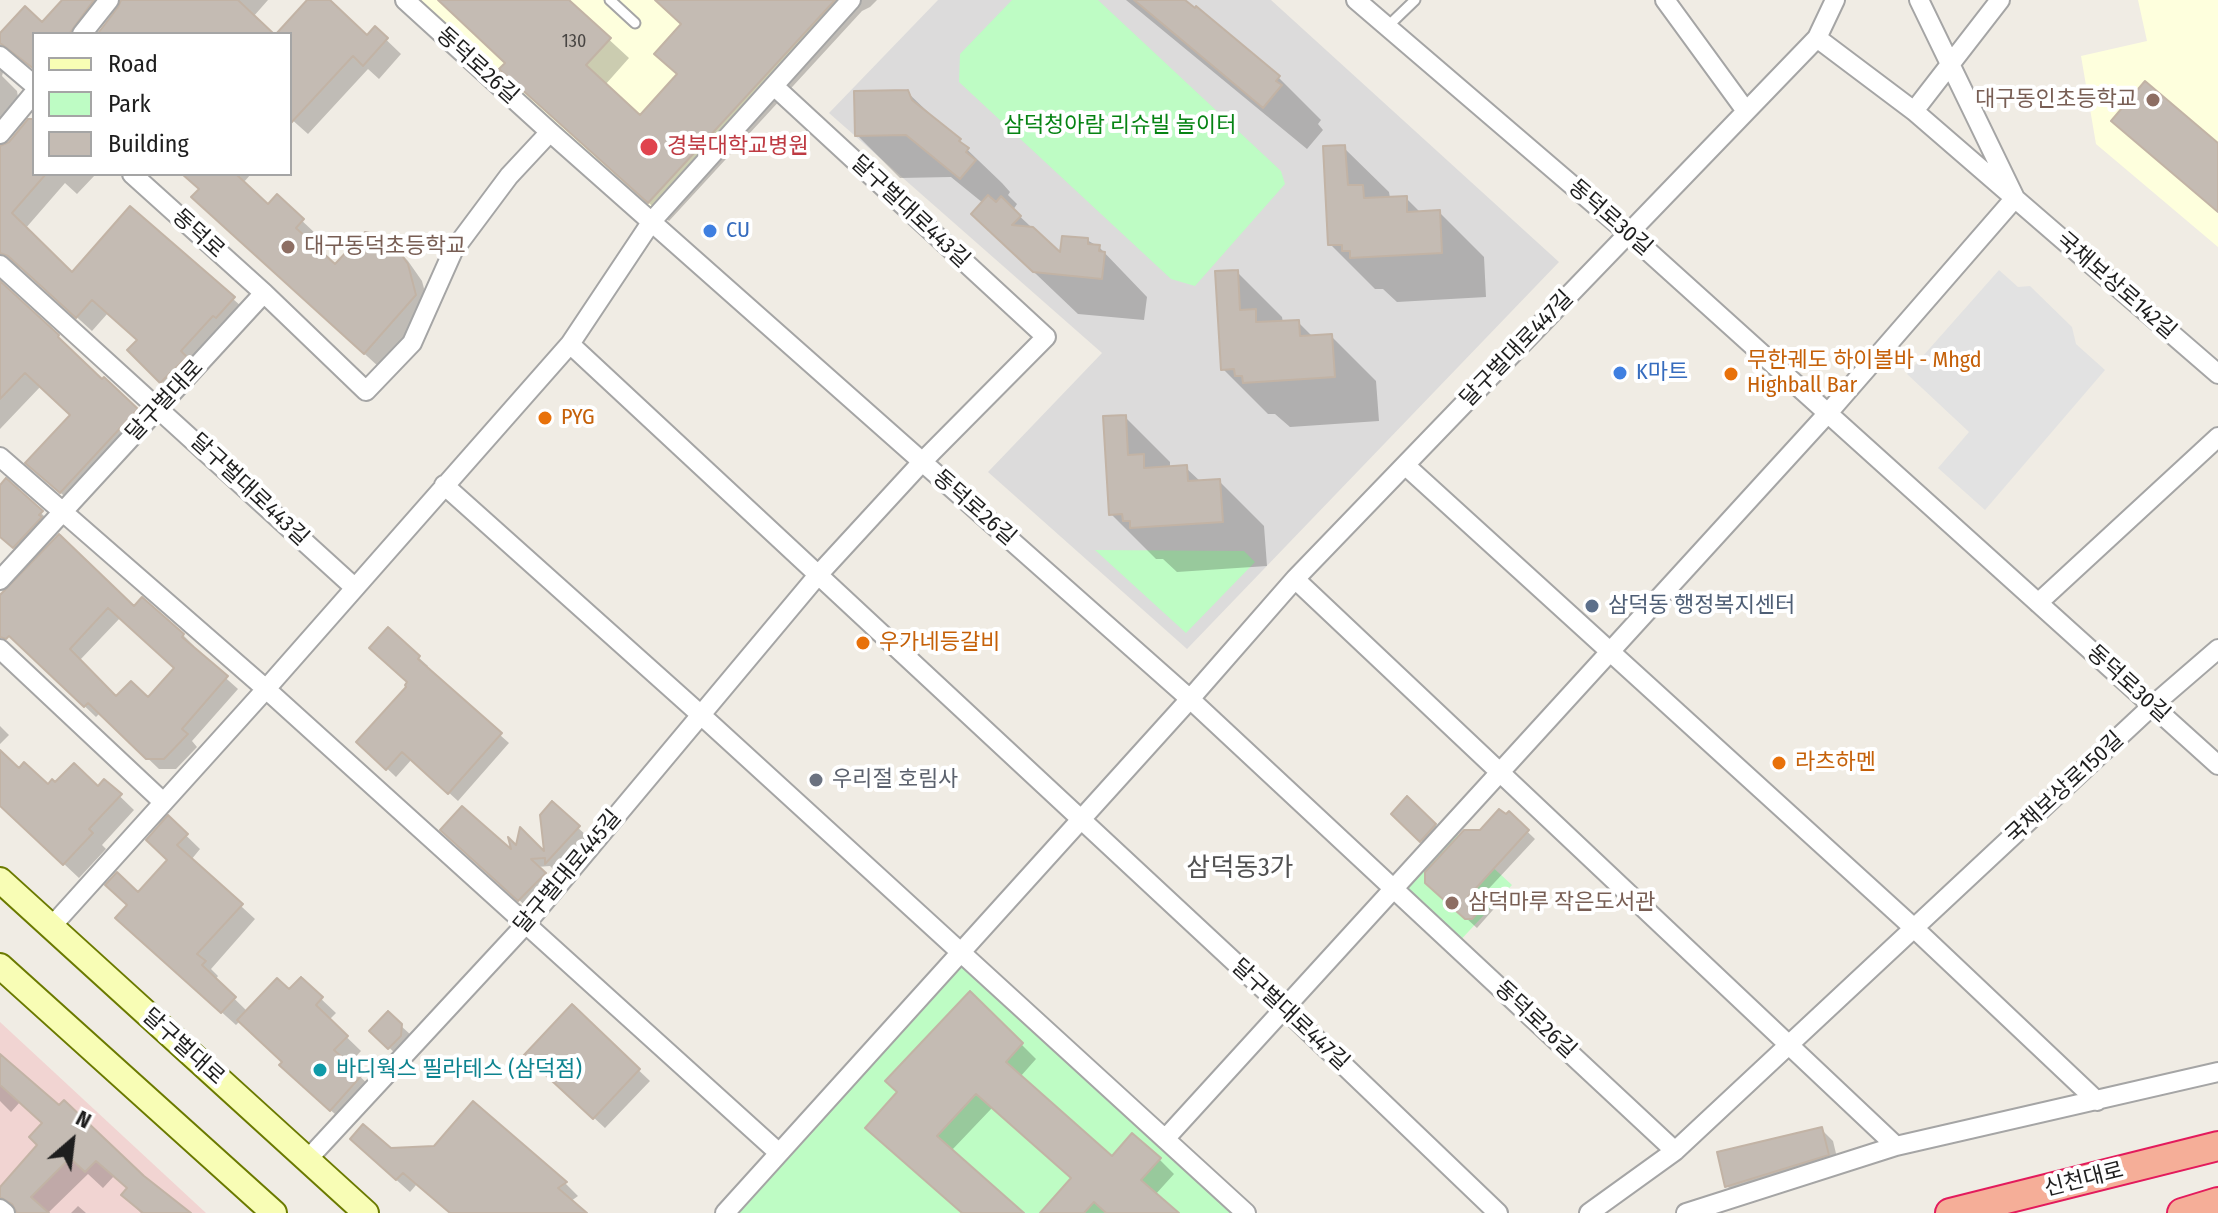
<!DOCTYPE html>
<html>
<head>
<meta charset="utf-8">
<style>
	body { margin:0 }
	#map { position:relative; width:2218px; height:1213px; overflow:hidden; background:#f0ece4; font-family:"Fira Sans Condensed",sans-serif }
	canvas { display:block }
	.legend { position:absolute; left:32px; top:32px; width:260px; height:144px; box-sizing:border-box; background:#fff; border:2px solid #a5a5a5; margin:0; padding:10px 14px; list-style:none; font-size:24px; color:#1e1e1e }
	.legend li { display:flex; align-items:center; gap:16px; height:40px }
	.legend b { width:40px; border:2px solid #a5a5a5 }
	.north { position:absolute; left:32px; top:1101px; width:80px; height:80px; -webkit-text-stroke:6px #fff; paint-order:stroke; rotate:28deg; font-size:22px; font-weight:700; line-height:32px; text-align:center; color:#1e1e1e }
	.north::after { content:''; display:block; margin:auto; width:28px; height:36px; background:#1e1e1e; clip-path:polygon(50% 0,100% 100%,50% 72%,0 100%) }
</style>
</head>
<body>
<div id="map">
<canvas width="2218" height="1213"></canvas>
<ul class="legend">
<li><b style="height:10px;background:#f8fdb5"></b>Road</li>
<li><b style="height:22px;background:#befcc4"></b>Park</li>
<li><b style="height:22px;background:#c4bbb3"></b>Building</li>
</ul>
<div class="north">N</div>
</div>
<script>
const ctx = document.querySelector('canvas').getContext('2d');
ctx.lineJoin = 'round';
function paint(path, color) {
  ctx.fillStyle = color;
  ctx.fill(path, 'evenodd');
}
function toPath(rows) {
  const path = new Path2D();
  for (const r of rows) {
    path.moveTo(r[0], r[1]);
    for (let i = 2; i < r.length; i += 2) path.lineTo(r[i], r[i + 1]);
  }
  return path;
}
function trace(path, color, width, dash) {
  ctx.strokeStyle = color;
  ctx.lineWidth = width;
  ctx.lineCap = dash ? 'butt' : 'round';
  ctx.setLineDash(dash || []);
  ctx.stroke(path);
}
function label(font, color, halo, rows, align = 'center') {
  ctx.font = font + ' "Fira Sans Condensed","Noto Sans KR",sans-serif';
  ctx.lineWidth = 8;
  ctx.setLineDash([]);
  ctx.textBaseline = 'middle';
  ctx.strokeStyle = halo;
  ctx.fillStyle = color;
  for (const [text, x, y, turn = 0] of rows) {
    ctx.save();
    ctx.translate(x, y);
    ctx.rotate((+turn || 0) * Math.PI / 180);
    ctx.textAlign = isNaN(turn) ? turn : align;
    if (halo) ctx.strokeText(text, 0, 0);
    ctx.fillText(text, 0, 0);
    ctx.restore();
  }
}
paint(toPath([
	[938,0,1271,0,1559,262,1187,649,988,472,1102,353,829,113]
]), '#dcdbdb');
paint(toPath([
	[0,1022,206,1213,0,1213]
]), '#f1d4d2');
paint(toPath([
	[419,0,854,0,665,207,642,207],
	[2138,0,2218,0,2218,247,2096,144,2081,56,2147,41]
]), '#feffdd');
paint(toPath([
	[1012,0,1098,0,1281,171,1285,184,1195,286,1171,279,959,82,960,54],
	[1095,550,1244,551,1255,562,1186,633],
	[1450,828,1512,885,1455,946,1394,889],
	[961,951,1246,1213,725,1213]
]), '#befcc4');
paint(toPath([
	[1999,270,2018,287,2030,286,2072,327,2076,344,2105,370,1985,510,1938,468,1969,432,1907,374]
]), '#e2e2e2');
paint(toPath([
	[65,0,268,0,253,17,271,34,100,34,125,2,114,7,93,34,34,34,34,70,19,58,6,62,2,76,17,91,22,121,5,143,8,145,34,121,34,174,95,175,77,194,65,183,25,229,72,274,130,209,249,313,176,396,130,350,139,341,108,313,92,331,25,270,18,267,10,269,0,260,0,36,42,25],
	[310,0,327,0,367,37,375,29,401,54,379,79,368,69,308,134,290,118,290,34,278,34],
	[439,0,566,0,629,58,605,85,640,118,679,76,657,54,683,24,656,0,877,0,870,7,862,11,669,221,521,89,507,63],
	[1126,0,1182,0,1197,9,1279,78,1321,120,1318,124,1323,130,1307,149],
	[907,92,1002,183,1010,192,1008,195,1017,204,1013,210,1062,256,1087,240,1099,247,1147,297,1144,320,1078,314,973,214,983,203,951,177,900,178,857,135],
	[1344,148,1389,192,1390,198,1406,198,1421,213,1439,212,1484,257,1486,297,1397,302,1383,289,1375,289,1330,244],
	[187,174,251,174,243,183,268,206,277,197,317,235,310,243,335,267,393,245,408,261,422,281,430,311,379,367,209,212,201,190],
	[0,272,4,275,2,284,71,352,151,425,76,506,42,477,72,416,41,386,0,429],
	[1237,272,1282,317,1283,323,1298,322,1313,337,1331,336,1376,381,1379,421,1290,427,1275,414,1268,414,1223,369],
	[1125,417,1170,462,1170,468,1186,468,1201,482,1219,481,1264,526,1267,566,1177,572,1163,559,1156,559,1111,514],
	[6,481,56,527,29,561,0,536,0,488],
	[0,593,134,608,183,635,194,646,192,648,238,689,192,741,197,747,176,769,159,769,100,713,96,717,0,625],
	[120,618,176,668,148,700,116,698,80,660],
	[388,630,428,666,426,669,509,743,458,801,412,759,396,777,358,741,409,687],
	[0,726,9,735,0,744],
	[0,753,19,771,48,787,98,788,104,781,134,810,102,845,106,849,79,878,0,804],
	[1407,799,1440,830,1426,845,1393,814],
	[552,804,587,836,555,871,550,866,537,867,553,882,528,908,451,839,515,855,517,848,546,856],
	[1509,814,1535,839,1481,897,1494,896,1500,902,1477,928,1435,890,1481,832],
	[168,818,200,849,191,860,255,919,211,969,218,976,215,980,248,1012,289,992,301,980,336,1013,329,1020,361,1051,348,1065,375,1091,345,1123,296,1079,284,1063,240,1021,236,1025,132,932,138,895,170,860],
	[970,993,1036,1059,1020,1077,1113,1159,1159,1159,1174,1174,1155,1195,1176,1213,1043,1213,1073,1179,992,1108,951,1151,1021,1213,962,1213,899,1092],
	[572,1007,650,1081,605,1128,537,1065],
	[388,1014,412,1036,400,1058,372,1031],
	[0,1057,143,1178,187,1213,141,1213,124,1195,129,1189,114,1176,103,1188,88,1174,48,1213,0,1213,0,1189,39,1145,44,1124,20,1102,11,1112,0,1101],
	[474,1104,565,1183,578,1196,571,1201,584,1213,451,1213,417,1184,410,1192,365,1152,435,1148],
	[1822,1130,1833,1141,1839,1166,1738,1197,1727,1186],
	[78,1206,86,1213,71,1213]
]), '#0003');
const building = toPath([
	[62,0,94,0,69,34,34,34,34,69,0,43,0,33,25,6,42,22,62,0],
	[121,0,238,0,274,34,100,34,99,32,118,7,121,0],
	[307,0,330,0,367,35,375,26,388,38,363,66,353,56,290,124,290,34,276,34,307,0],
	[438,0,569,0,611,38,586,65,640,115,677,74,654,54,681,24,655,0,835,0,648,203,499,69,505,63,438,0],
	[1134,0,1185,0,1195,8,1196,6,1280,76,1276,81,1282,85,1263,108,1134,0],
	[2145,81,2218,143,2218,212,2111,121,2145,81],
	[908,90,912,100,961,139,959,141,969,148,966,152,976,160,960,179,906,135,855,136,854,91,908,90],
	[28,119,34,119,34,174,46,174,12,213,72,272,130,206,235,297,216,318,213,316,181,351,187,357,160,383,127,350,137,340,92,300,76,318,8,256,0,253,0,146,9,142,28,119],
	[1345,145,1348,185,1363,185,1364,198,1407,196,1407,212,1440,210,1442,253,1350,258,1350,251,1342,251,1342,245,1328,245,1323,146,1345,145],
	[182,174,236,174,268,204,277,194,304,219,296,228,335,264,365,232,384,236,394,244,408,264,416,295,364,354,191,197,199,189,182,174],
	[988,195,996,202,1001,196,1021,216,1012,225,1033,227,1060,252,1062,236,1088,238,1088,244,1100,245,1099,251,1105,252,1102,279,1033,272,971,214,988,195],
	[1238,270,1240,310,1256,309,1256,322,1299,320,1300,336,1332,334,1335,377,1243,383,1242,376,1235,376,1234,369,1221,370,1215,271,1238,270],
	[0,281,59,335,58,337,102,379,104,377,138,409,60,493,25,463,70,415,25,373,0,399,0,281],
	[1126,415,1128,455,1144,454,1144,468,1187,465,1188,481,1220,479,1223,522,1130,528,1130,521,1123,521,1122,514,1109,515,1103,416,1126,415],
	[6,478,43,511,39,515,42,517,13,548,0,537,0,485,6,478],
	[59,534,134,606,142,597,184,634,182,637,228,676,182,729,188,734,164,759,146,759,88,703,84,707,9,636,6,639,0,637,0,595,59,534],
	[108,608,174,668,148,697,131,681,116,696,70,649,108,608],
	[388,627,420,656,418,659,502,733,448,794,402,752,386,770,356,742,406,687,405,685,407,682,369,648,388,627],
	[0,750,19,768,24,762,48,784,52,779,55,782,74,763,98,786,104,779,122,794,89,829,93,833,63,865,0,806,0,750],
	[1407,796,1436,824,1420,842,1391,814,1407,796],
	[552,801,580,826,545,864,545,858,531,859,546,873,518,901,440,830,462,806,511,849,508,837,516,845,520,827,544,851,540,815,552,801],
	[1499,809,1506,814,1509,811,1529,830,1468,897,1494,894,1472,919,1465,919,1425,883,1425,872,1464,830,1480,830,1499,809],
	[168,815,188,834,177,845,243,904,197,954,206,961,202,965,236,997,221,1013,115,918,127,905,105,885,117,872,138,892,167,860,146,840,168,815],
	[301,977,323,997,316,1005,348,1036,334,1050,362,1075,330,1111,279,1065,282,1062,237,1020,277,978,289,989,301,977],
	[970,991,1023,1043,1006,1062,1112,1156,1132,1133,1161,1158,1141,1180,1179,1213,1106,1213,1094,1202,1084,1213,1040,1213,1071,1178,976,1094,937,1136,1024,1213,962,1213,865,1128,897,1092,885,1081,970,991],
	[572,1004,640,1069,593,1119,524,1055,572,1004],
	[388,1011,402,1024,401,1036,388,1049,369,1031,388,1011],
	[0,1054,59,1105,64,1100,144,1176,191,1213,143,1213,121,1195,127,1188,96,1161,85,1172,70,1158,31,1197,49,1213,17,1213,12,1204,0,1197,0,1187,37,1145,29,1137,42,1123,0,1085,0,1054],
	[473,1101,567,1182,558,1188,587,1213,450,1213,403,1173,396,1180,350,1139,363,1124,391,1148,434,1146,473,1101],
	[1822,1127,1829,1155,1725,1187,1717,1152,1822,1127]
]);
paint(building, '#c4bbb3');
trace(building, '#c2b3a5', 2);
const service = toPath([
	[610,0,635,23],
	[1387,27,1415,0]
]);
const minor = toPath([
	[405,0,550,132,1190,699,1675,1151],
	[1356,0,1629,234,2218,765],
	[1665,0,1746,111],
	[82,34,109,0],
	[1817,38,1914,111,2218,374],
	[0,56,34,85],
	[1914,111,2000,0],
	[0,134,34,93],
	[132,174,264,293,366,391,412,343,453,251,509,176,550,132],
	[0,265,354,587],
	[570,344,1285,1009,1498,1213],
	[0,457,266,689,779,1153],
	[1405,465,1915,929,2097,1101],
	[444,485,701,715,1246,1213],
	[1295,579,1896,1146],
	[0,580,264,293],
	[2038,603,2218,437],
	[0,649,162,801],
	[51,927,266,689,570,344,652,221,851,0],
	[1165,1139,1828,413,2015,198,1919,0],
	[307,1160,525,925,818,575,922,462,1046,337,775,87],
	[0,1209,5,1213],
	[725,1213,1190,699,1295,579,1817,38,1835,0],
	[1589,1213,1675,1151,2152,706,2218,649],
	[1686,1213,1896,1146,2218,1072]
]);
const secondary = toPath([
	[0,880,366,1213],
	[0,966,274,1213]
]);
const trunk = toPath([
	[1950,1213,2218,1146],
	[2182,1213,2218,1202]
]);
trace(service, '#a5a5a5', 13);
trace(minor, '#a5a5a5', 22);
trace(secondary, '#6b7a00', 28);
trace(trunk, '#e31b5c', 32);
trace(service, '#fff', 9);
trace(minor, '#fff', 18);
trace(secondary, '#f8fdb5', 24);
trace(trunk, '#f5ae98', 28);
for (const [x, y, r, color] of [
	[2153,100,8,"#8d6e63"],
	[649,147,10,"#e0444e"],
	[710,231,8,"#3f7fe0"],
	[288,247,8,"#8d6e63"],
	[1620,373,8,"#3f7fe0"],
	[1731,374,8,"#e8710a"],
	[545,418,8,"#e8710a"],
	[1592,606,8,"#5c6f8a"],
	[863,643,8,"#e8710a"],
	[1779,763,8,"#e8710a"],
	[816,780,8,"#6b7280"],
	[1452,903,8,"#8d6e63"],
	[320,1070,8,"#0f9aa8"]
]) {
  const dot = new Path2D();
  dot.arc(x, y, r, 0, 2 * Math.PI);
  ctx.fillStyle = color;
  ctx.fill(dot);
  trace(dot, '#fff', 3);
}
label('18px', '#484543', null, [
	["130",574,42]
]);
label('22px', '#1e1e1e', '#fff', [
	["동덕로26길",477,66,42],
	["달구벌대로443길",910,212,43],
	["동덕로30길",1610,218,41],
	["동덕로",198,234,42],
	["국채보상로142길",2116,286,41],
	["달구벌대로447길",1517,349,-46],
	["달구벌대로",165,401,-47],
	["달구벌대로443길",249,490,43],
	["동덕로26길",974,508,41],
	["동덕로30길",2128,684,42],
	["국채보상로150길",2065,788,-43],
	["달구벌대로445길",568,872,-50],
	["달구벌대로447길",1290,1015,43],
	["동덕로26길",1535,1020,43],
	["달구벌대로",183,1047,42],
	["신천대로",2084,1180,-14]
]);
label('22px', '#785e54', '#fff', [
	["대구동인초등학교",2137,100,"right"],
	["대구동덕초등학교",304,247],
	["삼덕마루 작은도서관",1468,903]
], 'left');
label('22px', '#068313', '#fff', [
	["삼덕청아람 리슈빌 놀이터",1120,126]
]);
label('22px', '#be3a42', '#fff', [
	["경북대학교병원",667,147]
], 'left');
label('22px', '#366cbe', '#fff', [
	["CU",726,231],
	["K마트",1636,373]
], 'left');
label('22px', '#c56008', '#fff', [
	["무한궤도 하이볼바 - Mhgd",1747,361],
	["Highball Bar",1747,386],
	["PYG",561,418],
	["우가네등갈비",879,643],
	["라츠하멘",1795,763]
], 'left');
label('22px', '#4e5e75', '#fff', [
	["삼덕동 행정복지센터",1608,606]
], 'left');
label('22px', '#5b616d', '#fff', [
	["우리절 호림사",832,780]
], 'left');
label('22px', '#0d838f', '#fff', [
	["바디웍스 필라테스 (삼덕점)",336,1070]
], 'left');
label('26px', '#515151', '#fff', [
	["삼덕동3가",1240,869]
]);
</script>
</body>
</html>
